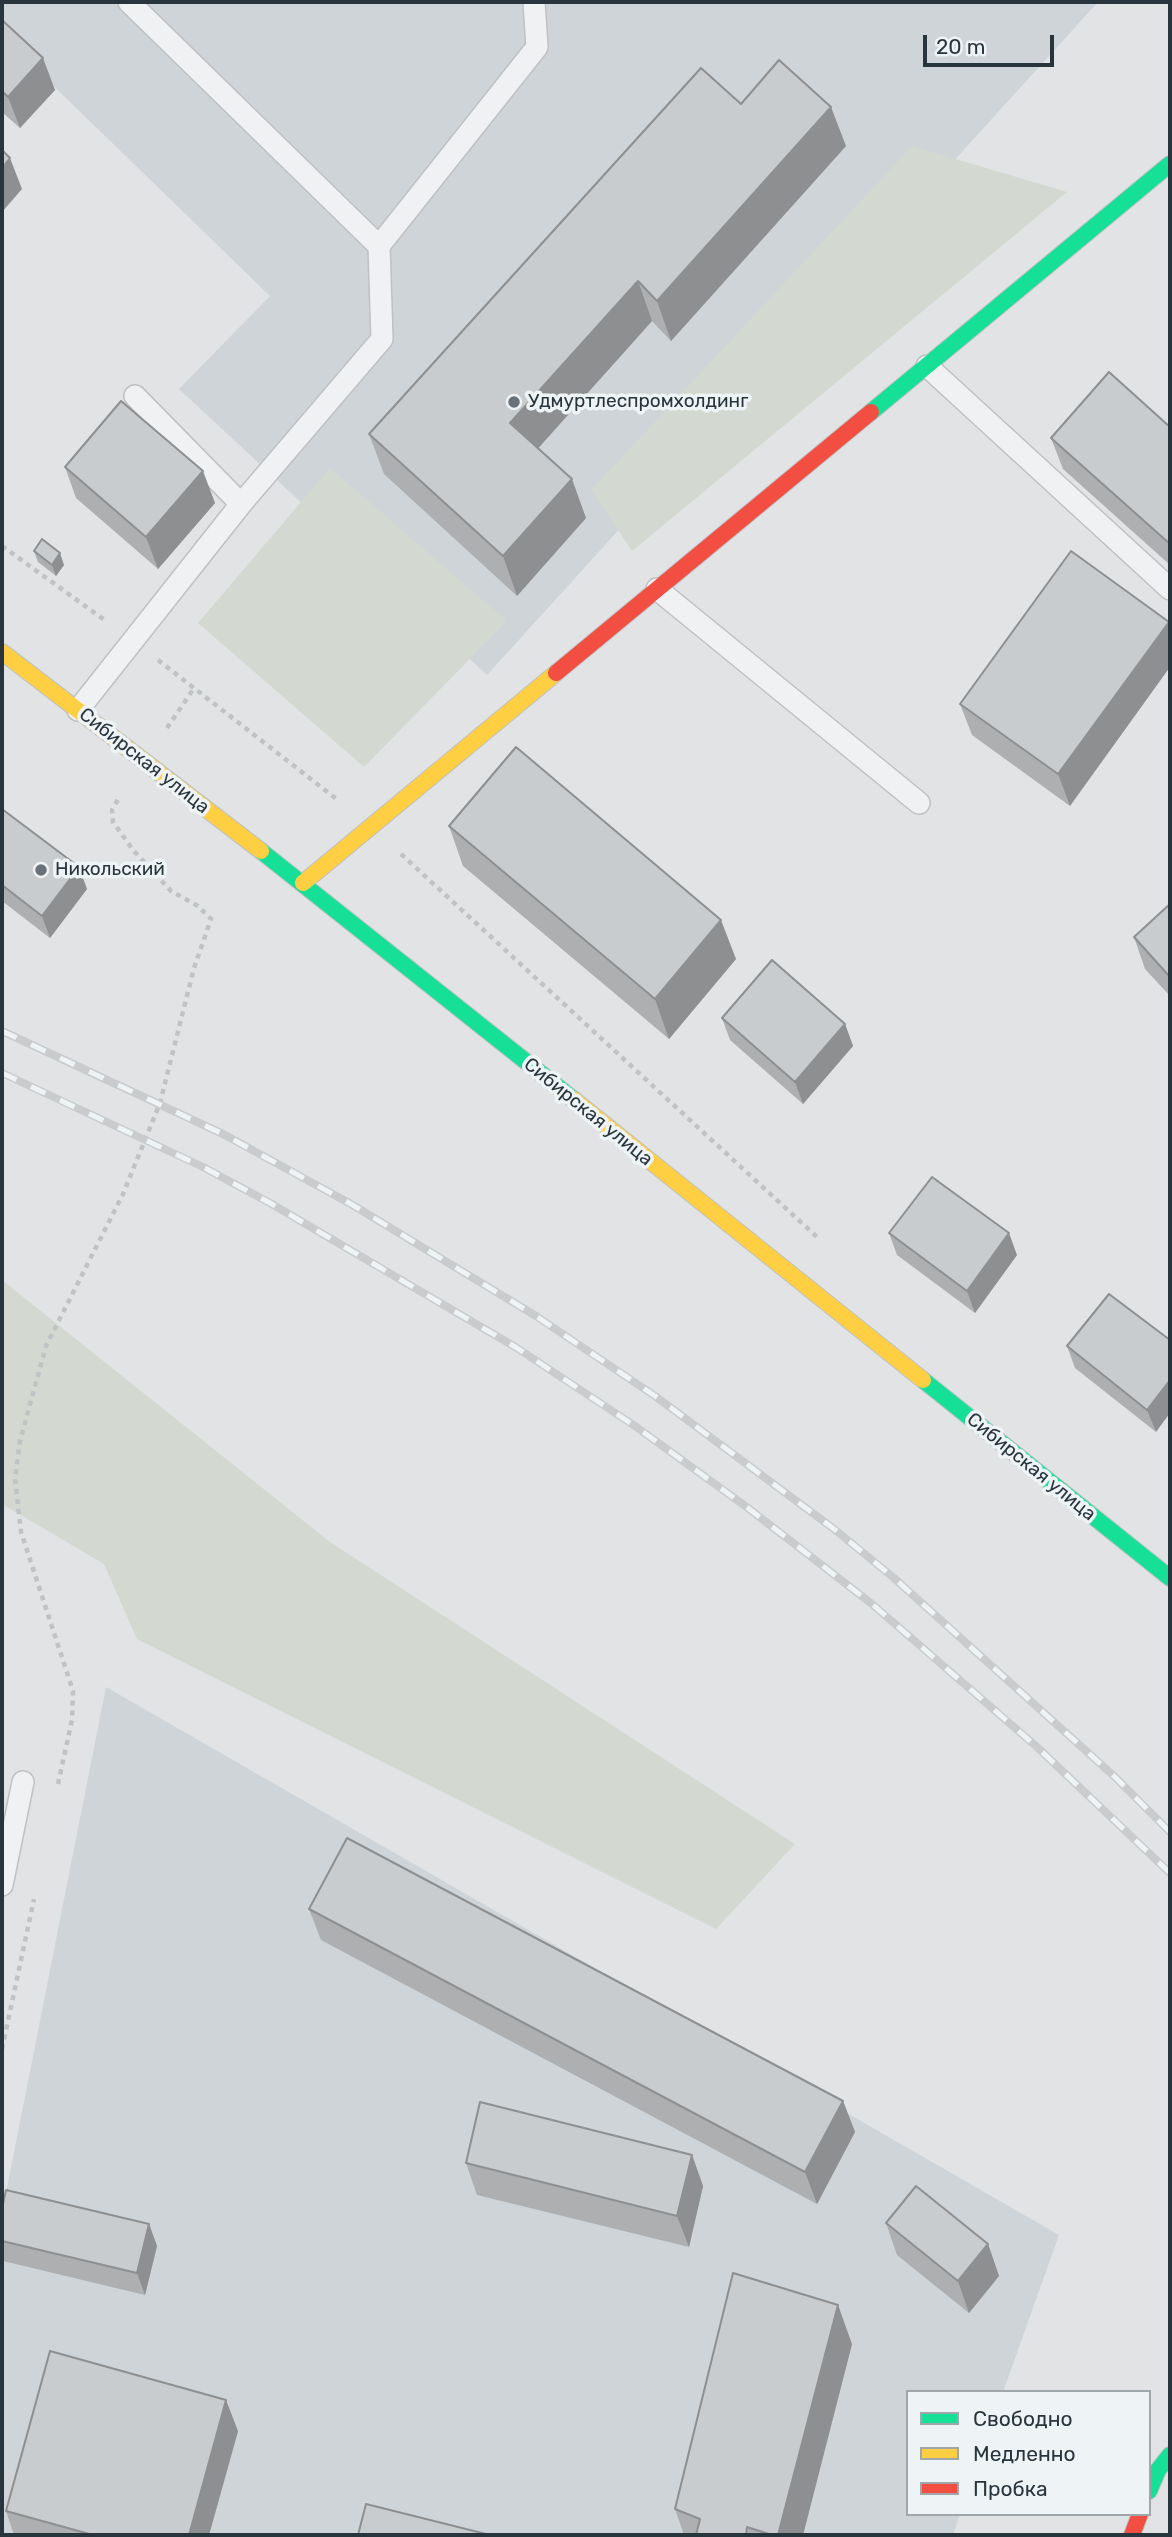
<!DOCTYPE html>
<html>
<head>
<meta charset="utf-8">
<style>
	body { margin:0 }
	#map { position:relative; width:1172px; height:2537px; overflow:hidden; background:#e1e3e5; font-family:Rubik,sans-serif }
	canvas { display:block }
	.frame { position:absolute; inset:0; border:4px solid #29353d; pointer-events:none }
	.legend { position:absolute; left:906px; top:2390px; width:245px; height:126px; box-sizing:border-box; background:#eef3f5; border:2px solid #9fa7ab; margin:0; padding:9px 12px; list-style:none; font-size:21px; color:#29353d }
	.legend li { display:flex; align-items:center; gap:14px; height:35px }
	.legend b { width:35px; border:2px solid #9fa7ab }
	.scale { position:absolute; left:923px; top:35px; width:131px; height:32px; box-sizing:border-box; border:4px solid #29353d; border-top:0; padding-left:9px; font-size:21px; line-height:24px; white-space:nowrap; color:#29353d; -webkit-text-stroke:5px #eef3f5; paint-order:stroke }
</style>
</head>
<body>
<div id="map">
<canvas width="1172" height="2537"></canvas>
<div class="frame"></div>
<ul class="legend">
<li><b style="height:9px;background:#16e098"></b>Свободно</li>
<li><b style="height:9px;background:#ffcf43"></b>Медленно</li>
<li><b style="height:9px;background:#f24e42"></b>Пробка</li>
</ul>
<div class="scale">20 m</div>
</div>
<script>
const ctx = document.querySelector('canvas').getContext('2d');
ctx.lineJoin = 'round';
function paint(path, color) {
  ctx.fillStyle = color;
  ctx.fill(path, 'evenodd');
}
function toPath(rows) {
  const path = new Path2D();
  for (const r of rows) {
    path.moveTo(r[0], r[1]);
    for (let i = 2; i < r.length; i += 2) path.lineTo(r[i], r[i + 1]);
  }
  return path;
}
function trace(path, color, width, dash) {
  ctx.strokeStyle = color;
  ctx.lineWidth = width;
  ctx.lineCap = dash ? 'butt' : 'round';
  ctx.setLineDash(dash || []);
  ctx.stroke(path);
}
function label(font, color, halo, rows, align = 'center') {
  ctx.font = font + ' Rubik,sans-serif';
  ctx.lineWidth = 7;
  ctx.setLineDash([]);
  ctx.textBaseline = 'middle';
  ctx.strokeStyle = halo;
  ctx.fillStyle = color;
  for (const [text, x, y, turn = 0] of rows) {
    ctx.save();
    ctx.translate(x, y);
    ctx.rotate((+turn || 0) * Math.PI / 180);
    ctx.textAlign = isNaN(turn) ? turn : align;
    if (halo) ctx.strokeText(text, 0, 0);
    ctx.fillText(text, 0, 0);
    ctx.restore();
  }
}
paint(toPath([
	[2,2,1098,2,487,675,179,389,270,296,2,36],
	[106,1687,1059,2235,1003,2392,908,2392,908,2514,960,2514,953,2535,2,2535,2,2213]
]), '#cfd4d8');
paint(toPath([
	[912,146,1067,192,632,551,591,490],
	[330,468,507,621,364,767,198,623],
	[2,1280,330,1542,795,1844,716,1929,137,1639,104,1564,2,1504]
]), '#d3d9d1');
const lane = toPath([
	[129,2,379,246],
	[927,366,1170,589],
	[135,396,241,504],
	[657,589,919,803],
	[78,710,241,504,382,339,379,246,537,47,534,2],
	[2,1885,23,1782]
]);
const fast = toPath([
	[871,412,1170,164],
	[261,851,573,1099],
	[923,1380,1170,1578],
	[1149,2491,1158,2470,1170,2455]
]);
const slow = toPath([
	[2,652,261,851],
	[303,883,556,673],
	[573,1099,923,1380]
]);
const jam = toPath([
	[556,673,871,412],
	[1132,2535,1140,2514]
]);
trace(lane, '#bfc1c3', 24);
trace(fast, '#bfc1c3', 18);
trace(slow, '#bfc1c3', 18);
trace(jam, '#bfc1c3', 18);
trace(toPath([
	[2,546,106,621],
	[158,660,339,801],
	[167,728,194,688],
	[401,854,817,1237],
	[58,1784,72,1720,73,1691,21,1532,15,1479,20,1441,46,1346,123,1194,160,1103,194,968,211,919,198,906,171,891,133,850,113,822,112,810,120,796],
	[2,2049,34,1899]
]), '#bfc3c4', 4.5, [5, 5]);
trace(lane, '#f0f1f2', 21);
trace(fast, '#16e098', 16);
trace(slow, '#ffcf43', 16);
trace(jam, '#f24e42', 16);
const rail = toPath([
	[2,1031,223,1134,351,1204,536,1316,655,1396,834,1529,894,1578,1115,1777,1170,1832],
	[2,1073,203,1167,270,1203,517,1348,635,1426,748,1508,872,1604,1037,1747,1170,1873]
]);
trace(rail, '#c9cbcd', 8);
trace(rail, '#eef3f5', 5, [16]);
paint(toPath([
	[2,20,55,90,20,128,2,112],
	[741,104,846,146,671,341,652,321,538,448,586,518,517,596,384,474,369,434],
	[1170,427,1170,565,1063,469,1051,438],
	[65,467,215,503,158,569,76,498],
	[34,551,64,565,56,576,38,562],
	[1071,551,1070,806,972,735,960,704],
	[2,809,87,889,50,938,2,901],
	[449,826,736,959,669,1039,463,866],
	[1170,904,1170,996,1145,969,1134,937],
	[722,1018,845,1024,853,1046,803,1104,730,1040],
	[889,1233,1017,1255,975,1313,897,1255],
	[1109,1294,1156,1432,1075,1368,1067,1346],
	[309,1909,843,2101,855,2132,817,2204,321,1940],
	[692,2155,703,2186,689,2247,477,2195,466,2163],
	[2,2208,149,2224,157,2246,145,2295,3,2261],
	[886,2223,988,2244,999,2276,969,2313,897,2255],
	[852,2344,803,2535,684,2535,675,2509],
	[238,2431,209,2535,14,2535,6,2511]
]), '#adafb1');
paint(toPath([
	[43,58,55,90,20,128,8,97],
	[831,107,846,146,671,341,657,301],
	[10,158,22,189,2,212,2,168],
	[638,281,652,321,525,463,510,423],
	[203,471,215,503,158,569,146,537],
	[572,479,586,518,517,596,503,556],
	[60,553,64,565,56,576,52,565],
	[1169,622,1170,626,1170,667,1070,806,1058,774],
	[79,867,87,889,50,938,42,916],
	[721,920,736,959,669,1039,655,999],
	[845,1024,853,1046,803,1104,795,1082],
	[1009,1233,1017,1255,975,1313,967,1291],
	[1170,1380,1170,1413,1156,1432,1147,1410],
	[843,2101,855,2132,817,2204,805,2172],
	[692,2155,703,2186,689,2247,677,2216],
	[149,2224,157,2246,145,2295,137,2273],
	[988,2244,999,2276,969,2313,958,2281],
	[838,2305,852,2344,803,2535,778,2535],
	[226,2400,238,2431,209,2535,189,2535]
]), '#8d8f90');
const building = toPath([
	[2,20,43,58,8,97,2,91,2,20],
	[779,60,831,107,657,301,638,281,510,423,572,479,503,556,369,434,701,68,741,104,779,60],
	[2,150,10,158,2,168,2,150],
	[1109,372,1170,427,1170,544,1051,438,1109,372],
	[121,401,203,471,146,537,65,467,121,401],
	[42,539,60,553,52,565,34,551,42,539],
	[1071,551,1169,622,1058,774,960,704,1071,551],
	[516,747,721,920,655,999,449,826,516,747],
	[2,809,79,867,42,916,2,885,2,809],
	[1170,904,1170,977,1134,937,1170,904],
	[772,960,845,1024,795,1082,722,1018,772,960],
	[932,1177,1009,1233,967,1291,889,1233,932,1177],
	[1109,1294,1170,1340,1170,1380,1147,1410,1067,1346,1109,1294],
	[347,1838,843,2101,805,2172,309,1909,347,1838],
	[480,2102,692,2155,677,2216,466,2163,480,2102],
	[916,2186,988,2244,958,2281,886,2223,916,2186],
	[6,2190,149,2224,137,2273,2,2241,2,2208,6,2190],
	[733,2273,838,2305,778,2535,772,2535,747,2527,746,2535,696,2535,700,2519,675,2509,733,2273],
	[50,2351,226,2400,189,2535,93,2535,6,2511,50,2351],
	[366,2504,490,2535,358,2535,366,2504]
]);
paint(building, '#c9ccce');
trace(building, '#8d8f90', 2);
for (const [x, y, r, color] of [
	[514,402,7,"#697278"],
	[41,870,7,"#697278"]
]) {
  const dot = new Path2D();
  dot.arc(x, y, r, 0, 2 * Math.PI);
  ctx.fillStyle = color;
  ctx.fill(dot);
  trace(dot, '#eef3f5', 2.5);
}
label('19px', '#29353d', '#eef3f5', [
	["Удмуртлеспромхолдинг",528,402],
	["Никольский",55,870]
], 'left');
label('19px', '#29353d', '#eef3f5', [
	["Сибирская улица",144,761,38],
	["Сибирская улица",588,1112,39],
	["Сибирская улица",1031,1467,39]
]);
</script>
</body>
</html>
